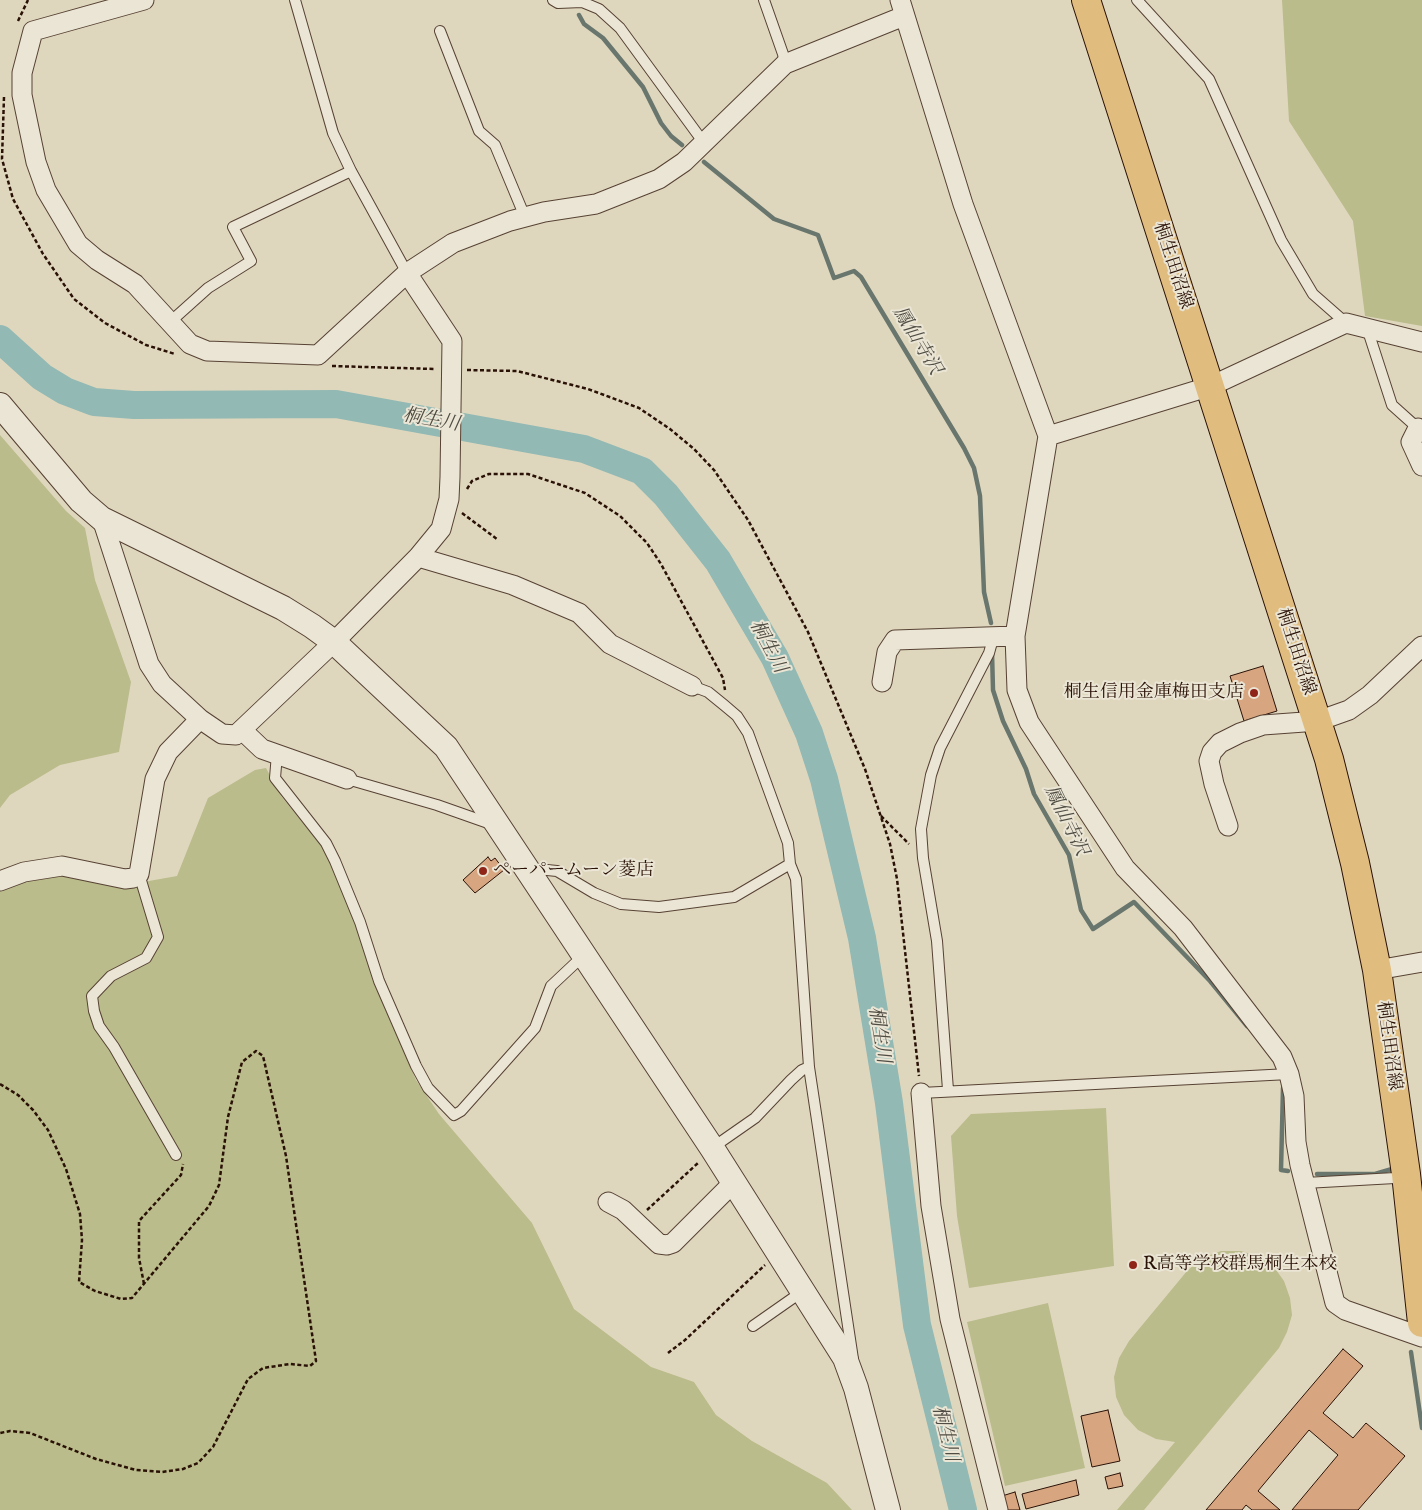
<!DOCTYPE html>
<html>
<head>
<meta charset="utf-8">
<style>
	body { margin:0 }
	canvas { display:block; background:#dfd7bd }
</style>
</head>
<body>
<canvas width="1422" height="1510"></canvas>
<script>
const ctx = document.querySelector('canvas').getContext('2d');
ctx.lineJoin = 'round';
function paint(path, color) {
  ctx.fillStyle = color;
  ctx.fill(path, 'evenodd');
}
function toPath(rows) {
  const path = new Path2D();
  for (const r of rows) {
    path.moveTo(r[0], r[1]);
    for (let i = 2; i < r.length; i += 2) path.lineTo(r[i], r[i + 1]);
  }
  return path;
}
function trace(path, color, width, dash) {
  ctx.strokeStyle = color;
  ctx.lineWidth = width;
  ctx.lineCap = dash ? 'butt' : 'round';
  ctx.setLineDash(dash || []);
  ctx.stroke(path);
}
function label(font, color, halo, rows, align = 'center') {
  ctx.font = font + ' "IM FELL English","Noto Serif JP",serif';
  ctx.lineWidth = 4;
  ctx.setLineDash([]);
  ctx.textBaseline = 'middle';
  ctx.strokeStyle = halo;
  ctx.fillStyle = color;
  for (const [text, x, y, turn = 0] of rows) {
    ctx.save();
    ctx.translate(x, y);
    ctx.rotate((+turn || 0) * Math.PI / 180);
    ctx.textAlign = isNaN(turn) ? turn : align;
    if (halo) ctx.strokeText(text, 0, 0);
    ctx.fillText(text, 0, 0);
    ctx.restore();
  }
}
paint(toPath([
	[1282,0,1422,0,1422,326,1365,316,1353,221,1289,121],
	[0,435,66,511,85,528,95,580,131,682,119,752,60,765,10,795,0,808],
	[266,768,281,796,323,848,343,888,375,984,416,1080,439,1114,532,1223,574,1309,651,1367,694,1382,716,1415,752,1441,827,1483,852,1510,0,1510,0,887,47,863,115,887,177,876,208,798,255,770],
	[1106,1108,1114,1266,969,1288,957,1216,951,1136,971,1114],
	[1221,1251,1241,1251,1260,1257,1274,1267,1284,1281,1290,1298,1292,1315,1287,1332,1279,1348,1144,1510,1117,1510,1175,1442,1156,1439,1138,1430,1124,1415,1116,1397,1114,1377,1119,1358,1129,1341,1187,1271,1202,1258],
	[1048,1303,1085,1468,1005,1486,967,1322]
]), '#babc8c');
trace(toPath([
	[579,15,584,24,603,38,643,87,661,123,671,136,682,145],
	[704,162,774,219,818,235,834,278,854,271,861,277,964,448,974,468,980,496,984,592,991,623],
	[992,652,993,690,1003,721,1026,769,1034,794,1069,855,1081,910,1093,929,1134,902,1210,981,1247,1026],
	[1283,1088,1281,1170,1288,1171],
	[1317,1174,1375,1174,1392,1169],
	[1411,1352,1422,1428]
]), '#69766e', 4.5);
trace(toPath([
	[0,339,42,377,65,391,94,402,134,405,336,404,584,449,642,471,666,495,718,561,775,658,809,733,824,779,862,938,889,1103,917,1325,963,1510]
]), '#93b9b4', 28);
const building = toPath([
	[1263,666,1277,711,1244,721,1230,676,1263,666],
	[488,857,491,861,495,858,504,870,475,893,463,880,488,857],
	[1343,1349,1363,1366,1323,1413,1353,1438,1366,1423,1405,1456,1358,1510,1292,1510,1338,1455,1309,1430,1258,1491,1280,1510,1252,1510,1246,1505,1242,1510,1206,1510,1343,1349],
	[1108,1410,1120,1461,1092,1467,1081,1416,1108,1410],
	[1120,1473,1123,1486,1108,1489,1105,1477,1120,1473],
	[1076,1480,1079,1495,1026,1509,1022,1494,1076,1480],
	[1015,1492,1020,1510,1006,1510,1002,1496,1015,1492]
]);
paint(building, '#d7a681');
trace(building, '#2a1106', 1);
const service = toPath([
	[295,0,333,133,351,171,407,273],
	[553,0,558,3,582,2,599,9,620,28,704,143],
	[764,0,783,54,785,64],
	[1137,0,1209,79,1281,240,1313,294,1346,323],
	[440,31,479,131,495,145,525,217],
	[169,323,208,288,251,261,233,227,351,171],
	[1368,331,1392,405,1421,431],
	[692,686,708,692,724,705,737,716,748,733,788,843,790,864,796,879,809,1067,853,1359],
	[277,754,275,778,326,843,335,861,360,922,379,981,416,1066,428,1088,454,1115,461,1111,535,1028,551,986,584,955],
	[347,779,437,805,491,824],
	[527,868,557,871,594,893,621,904,659,907,734,897,790,864],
	[139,874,158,937,146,958,111,976,92,996,94,1011,99,1026,114,1047,176,1155],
	[948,1090,937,941,923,858,921,829,931,775,940,748,989,653,994,635],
	[921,1093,1289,1074],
	[712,1148,755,1118,791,1080,802,1070,809,1067],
	[1305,1183,1395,1178,1405,1174],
	[753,1326,803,1291]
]);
const minor = toPath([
	[144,0,33,31,22,73,22,95,36,162,46,190,78,244,97,260,135,284,190,344,207,351,318,355,407,273,453,243,510,221,544,212,596,204,659,179,684,162,785,64,904,16],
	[900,0,963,204,1048,436,1015,636,1017,690,1029,722,1125,868,1183,928,1282,1057,1289,1074,1294,1096,1296,1142,1300,1165,1335,1303,1345,1310,1422,1337],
	[1418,428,1411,442,1422,466],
	[1048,436,1211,386,1346,323,1422,342],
	[102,519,149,664,162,684,200,719,222,734,236,735,334,642,418,557,441,529,449,499,450,477,452,341,407,273],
	[418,557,513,585,579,613,610,644,692,686],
	[882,682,887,652,895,640,1015,636],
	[242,730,262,749,347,779],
	[1228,826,1214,784,1209,761,1212,752,1220,743,1240,733,1263,725,1318,721,1349,710,1370,695,1422,646],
	[0,881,24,872,62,866,125,879,133,878,139,874,155,779,168,752,200,719],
	[1377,970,1422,962],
	[921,1093,931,1206,950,1319,998,1510],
	[608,1202,623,1210,659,1244,667,1245,673,1243,734,1182]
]);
const tertiary = toPath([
	[0,405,81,501,102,519,283,608,312,626,334,642,446,747,712,1148,845,1358,856,1388,888,1510]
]);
const primary = toPath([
	[1086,0,1329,759,1355,863,1377,970,1406,1174,1422,1323]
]);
trace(service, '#574234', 12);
trace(minor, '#574234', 21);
trace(tertiary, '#574234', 26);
trace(primary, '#2a1106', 30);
trace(toPath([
	[18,21,28,0],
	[4,97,2,159,13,199,43,254,74,299,105,323,146,345,175,354],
	[332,366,434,369],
	[467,370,517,371,588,389,639,408,670,429,694,449,714,470,748,520,808,632,865,769,890,844,897,879,919,1076],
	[467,489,472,481,489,474,528,474,585,493,620,516,647,543,661,564,723,678,725,690],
	[462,513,497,539],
	[881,816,909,844],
	[0,1084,18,1095,33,1110,48,1130,66,1169,80,1214,82,1240,79,1282,95,1291,121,1299,132,1298,209,1206,219,1185,228,1117,242,1062,256,1051,263,1056,286,1156,316,1361,310,1366,290,1364,263,1368,248,1379,213,1447,198,1463,183,1469,162,1472,136,1470,96,1459,30,1433,10,1431,0,1433],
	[647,1210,698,1163],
	[144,1284,139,1258,139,1221,181,1175,183,1164],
	[668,1353,685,1340,765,1265]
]), '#2a1106', 2.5, [4, 2.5]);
trace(service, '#eae5d4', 10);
trace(minor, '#eae5d4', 19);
trace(tertiary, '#eae5d4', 24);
trace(primary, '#e0bc7e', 28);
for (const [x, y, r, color] of [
	[1254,693,5,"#8f2418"],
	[483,871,5,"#8f2418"],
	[1133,1265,5,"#8f2418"]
]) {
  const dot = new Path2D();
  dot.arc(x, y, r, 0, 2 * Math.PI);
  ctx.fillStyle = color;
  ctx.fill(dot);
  trace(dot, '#eae5d4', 2);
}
label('18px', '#2a1106', '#eae5d4', [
	["桐生田沼線",1172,266,72],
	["桐生田沼線",1295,652,72],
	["桐生田沼線",1388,1046,82]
]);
label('18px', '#2a1106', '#eae5d4', [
	["桐生信用金庫梅田支店",1244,693,"right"],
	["ペーパームーン菱店",493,871],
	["R高等学校群馬桐生本校",1143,1265]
], 'left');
label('italic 19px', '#4f4c43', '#eae5d4', [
	["鳳仙寺沢",916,341,59],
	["桐生川",431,421,10],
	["桐生川",767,647,62],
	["鳳仙寺沢",1065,821,64],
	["桐生川",878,1035,81],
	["桐生川",944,1434,76]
]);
</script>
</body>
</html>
